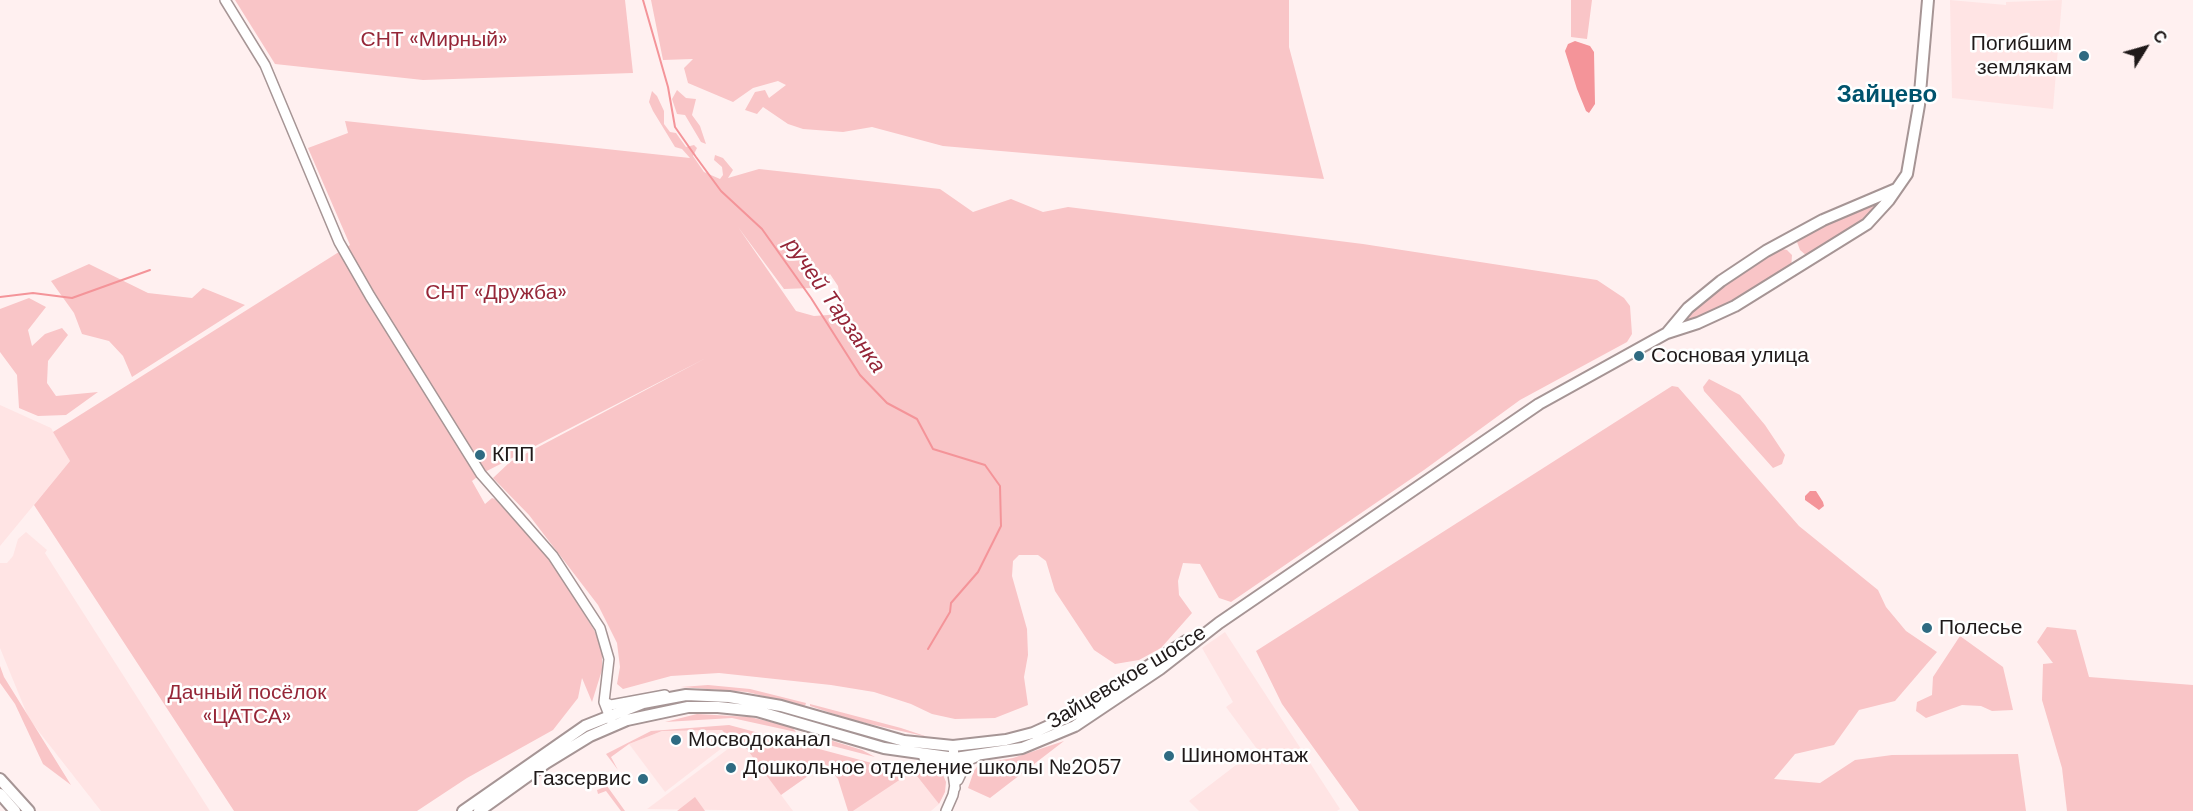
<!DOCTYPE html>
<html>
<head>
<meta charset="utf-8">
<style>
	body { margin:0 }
	#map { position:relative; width:2193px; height:811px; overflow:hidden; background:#fff0f0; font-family:"DM Sans",sans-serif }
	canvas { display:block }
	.north { position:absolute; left:2115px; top:18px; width:60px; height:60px; -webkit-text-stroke:4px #fff; paint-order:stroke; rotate:53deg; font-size:16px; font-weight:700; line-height:24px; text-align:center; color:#201a1a }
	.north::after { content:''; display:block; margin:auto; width:21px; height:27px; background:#201a1a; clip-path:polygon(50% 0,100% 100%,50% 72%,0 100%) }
</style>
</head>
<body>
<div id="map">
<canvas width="2193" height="811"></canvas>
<div class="north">С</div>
</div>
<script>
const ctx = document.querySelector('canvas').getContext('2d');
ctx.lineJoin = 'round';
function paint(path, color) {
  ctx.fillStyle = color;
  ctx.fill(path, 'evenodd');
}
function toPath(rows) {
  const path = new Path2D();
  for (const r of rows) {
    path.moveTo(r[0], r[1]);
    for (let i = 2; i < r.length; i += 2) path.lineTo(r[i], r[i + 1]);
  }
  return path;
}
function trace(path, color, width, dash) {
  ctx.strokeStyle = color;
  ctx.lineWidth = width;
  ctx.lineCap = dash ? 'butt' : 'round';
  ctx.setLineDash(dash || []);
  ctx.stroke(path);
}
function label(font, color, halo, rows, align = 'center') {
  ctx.font = font + ' "DM Sans",sans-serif';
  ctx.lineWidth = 5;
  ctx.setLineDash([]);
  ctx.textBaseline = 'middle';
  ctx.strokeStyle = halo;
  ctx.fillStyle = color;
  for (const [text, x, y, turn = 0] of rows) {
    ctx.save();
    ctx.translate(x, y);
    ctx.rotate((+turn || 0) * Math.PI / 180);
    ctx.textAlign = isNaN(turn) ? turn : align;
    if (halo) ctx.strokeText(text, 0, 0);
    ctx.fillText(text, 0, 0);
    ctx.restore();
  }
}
paint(toPath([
	[1950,0,2006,5,2006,2,2062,0,2053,109,1952,98],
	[0,405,51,428,70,461,0,546],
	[26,532,47,550,45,553,210,811,101,811,29,719,0,648,0,563,7,563,13,556,18,539],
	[1225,632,1340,809,1337,811,1199,811,1189,801,1257,749,1226,707,1233,702,1202,648],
	[722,730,731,741,665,792,629,744,662,731],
	[740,740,793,811,647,809],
	[913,771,939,804,931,811,853,811]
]), '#ffe4e4');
paint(toPath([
	[235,0,625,0,633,73,423,80,275,64],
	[651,0,1289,0,1289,47,1324,179,943,146,872,127,843,132,803,129,788,124,763,107,757,114,745,110,755,92,765,90,769,98,786,85,778,81,753,88,733,102,688,83,684,68,693,59,663,60],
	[1571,0,1592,0,1587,39,1571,37],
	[677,90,686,98,696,99,692,115,700,126,706,144,701,142,685,115,677,114,672,99],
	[652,91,657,96,664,111,664,124,670,132,676,133,686,147,694,145,697,148,693,156,704,172,720,179,723,175,722,167,714,160,715,155,723,158,733,170,728,178,759,169,940,189,973,212,1011,199,1043,212,1068,207,1363,244,1597,280,1624,298,1630,306,1632,334,1627,342,1520,400,1424,470,1231,602,1219,598,1200,564,1183,563,1178,581,1179,595,1192,613,1161,648,1139,660,1115,664,1094,650,1055,591,1046,561,1038,555,1019,555,1013,561,1012,576,1027,629,1028,655,1024,677,1028,705,995,718,955,719,932,714,911,704,874,692,831,685,719,673,671,676,623,689,617,684,620,667,617,643,598,605,529,515,493,478,510,462,706,358,481,474,472,481,485,504,492,498,495,499,537,544,556,568,594,630,602,649,602,670,592,702,582,678,578,698,553,730,467,778,417,811,234,811,34,505,70,461,53,432,350,245,308,148,348,133,345,121,690,158,682,149,675,147,653,111,649,102],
	[738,227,784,289,811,288,830,274,838,286,842,314,814,316,796,311],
	[1892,193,1872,216,1807,256,1800,250,1797,242,1799,236],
	[1778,248,1787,250,1792,255,1791,270,1736,303,1670,331,1696,303],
	[89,264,148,293,192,298,203,288,245,305,132,377,123,356,109,341,82,334,74,313,51,281],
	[29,298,46,307,28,330,32,346,45,334,62,328,68,335,48,361,47,383,56,396,98,392,66,415,38,416,19,408,17,375,0,352,0,309],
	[1709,379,1740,395,1765,425,1785,455,1782,464,1773,468,1704,391,1703,387],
	[1672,386,1678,387,1799,526,1878,590,1886,607,1906,631,1937,652,1895,701,1859,710,1834,745,1795,754,1774,779,1820,783,1855,760,1892,755,2018,754,2026,811,1359,811,1282,704,1256,651],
	[2047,627,2076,630,2089,677,2193,685,2193,811,2067,811,2062,768,2042,700,2043,664,2053,663,2037,642],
	[1960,636,2003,667,2013,710,1992,711,1981,706,1962,705,1926,718,1916,711,1917,702,1932,695,1933,677],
	[0,666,4,677,71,785,43,764,15,704,0,683],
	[708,685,750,689,806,703,805,706,747,692,681,687],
	[810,704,901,728,928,737,852,720,810,706],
	[697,714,750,717,792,727,796,732,732,718,665,722],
	[729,725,883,766,894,773,905,768,926,774,943,775,946,782,945,792,939,804,913,771,853,811,848,811,838,779,825,764,781,795,740,740,731,741,722,730,662,731,629,744,611,757,618,770,606,754,651,731],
	[830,740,862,750,875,757,829,745],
	[1064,741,990,798,968,788,974,771,979,764,1013,758],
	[607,786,625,811,621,811,606,791,598,794,597,790],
	[695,797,705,811,677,811]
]), '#f9c5c7');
paint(toPath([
	[1575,41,1590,46,1594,52,1595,104,1589,113,1586,111,1577,89,1565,51,1568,44],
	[1810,491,1816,491,1823,502,1824,506,1819,510,1805,500,1805,496]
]), '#f49499');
trace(toPath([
	[643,0,668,87,675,127,696,157,721,191,762,229,811,298,860,375,887,403,917,419,933,449,985,465,1000,486,1001,526,978,572,951,603,950,612,928,649],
	[0,297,33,293,72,298,150,270]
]), '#f49499', 2);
const tertiary = toPath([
	[225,0,265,65,339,242,370,296,481,474,553,556,600,628,609,659,604,702,611,720],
	[604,702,611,705,665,695],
	[924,758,947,765,953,774,955,788],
	[958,780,967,761,976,757],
	[946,811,953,795,956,779,953,746]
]);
const secondary = toPath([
	[1667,333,1688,308,1721,281,1766,251,1823,220,1896,189],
	[0,779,29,811],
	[0,794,15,811],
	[463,811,585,726,643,703,686,695,729,697,781,706,904,741,953,746,1006,740,1033,733,1077,713,1186,641],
	[479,811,546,763,590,736,627,720,688,707,718,707,757,711,884,748,955,758,1022,748,1075,726,1160,669,1219,623,1539,404,1667,333,1698,323,1735,306,1867,224,1889,200,1907,174,1919,105,1928,0]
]);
trace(tertiary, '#a69595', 12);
trace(secondary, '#a69595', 14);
trace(tertiary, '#fff', 9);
trace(secondary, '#fff', 10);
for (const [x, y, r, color] of [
	[2084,56,6,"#2f6b82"],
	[1639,356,6,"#2f6b82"],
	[480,455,6,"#2f6b82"],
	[1927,628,6,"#2f6b82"],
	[676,740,6,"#2f6b82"],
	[1169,756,6,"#2f6b82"],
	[731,768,6,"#2f6b82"],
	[643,779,6,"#2f6b82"]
]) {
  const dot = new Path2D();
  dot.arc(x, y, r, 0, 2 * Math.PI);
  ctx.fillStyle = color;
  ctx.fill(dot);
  trace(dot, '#fff', 2);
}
label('21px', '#962738', '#fff', [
	["СНТ «Мирный»",434,40],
	["СНТ «Дружба»",496,293],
	["Дачный посёлок",247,693],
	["«ЦАТСА»",247,717]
]);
label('21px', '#201a1a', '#fff', [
	["Погибшим",2072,44,"right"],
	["землякам",2072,68,"right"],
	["Сосновая улица",1651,356],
	["КПП",492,455],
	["Полесье",1939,628],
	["Мосводоканал",688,740],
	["Шиномонтаж",1181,756],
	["Дошкольное отделение школы №2057",743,768],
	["Газсервис",631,779,"right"]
], 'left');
label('21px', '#201a1a', '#fff', [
	["Зайцевское шоссе",1127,678,-31]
]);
label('italic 22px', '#942537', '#fff', [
	["ручей Тарзанка",834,306,55]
]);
label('bold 24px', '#00536d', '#fff', [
	["Зайцево",1887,96]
]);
</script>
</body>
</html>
